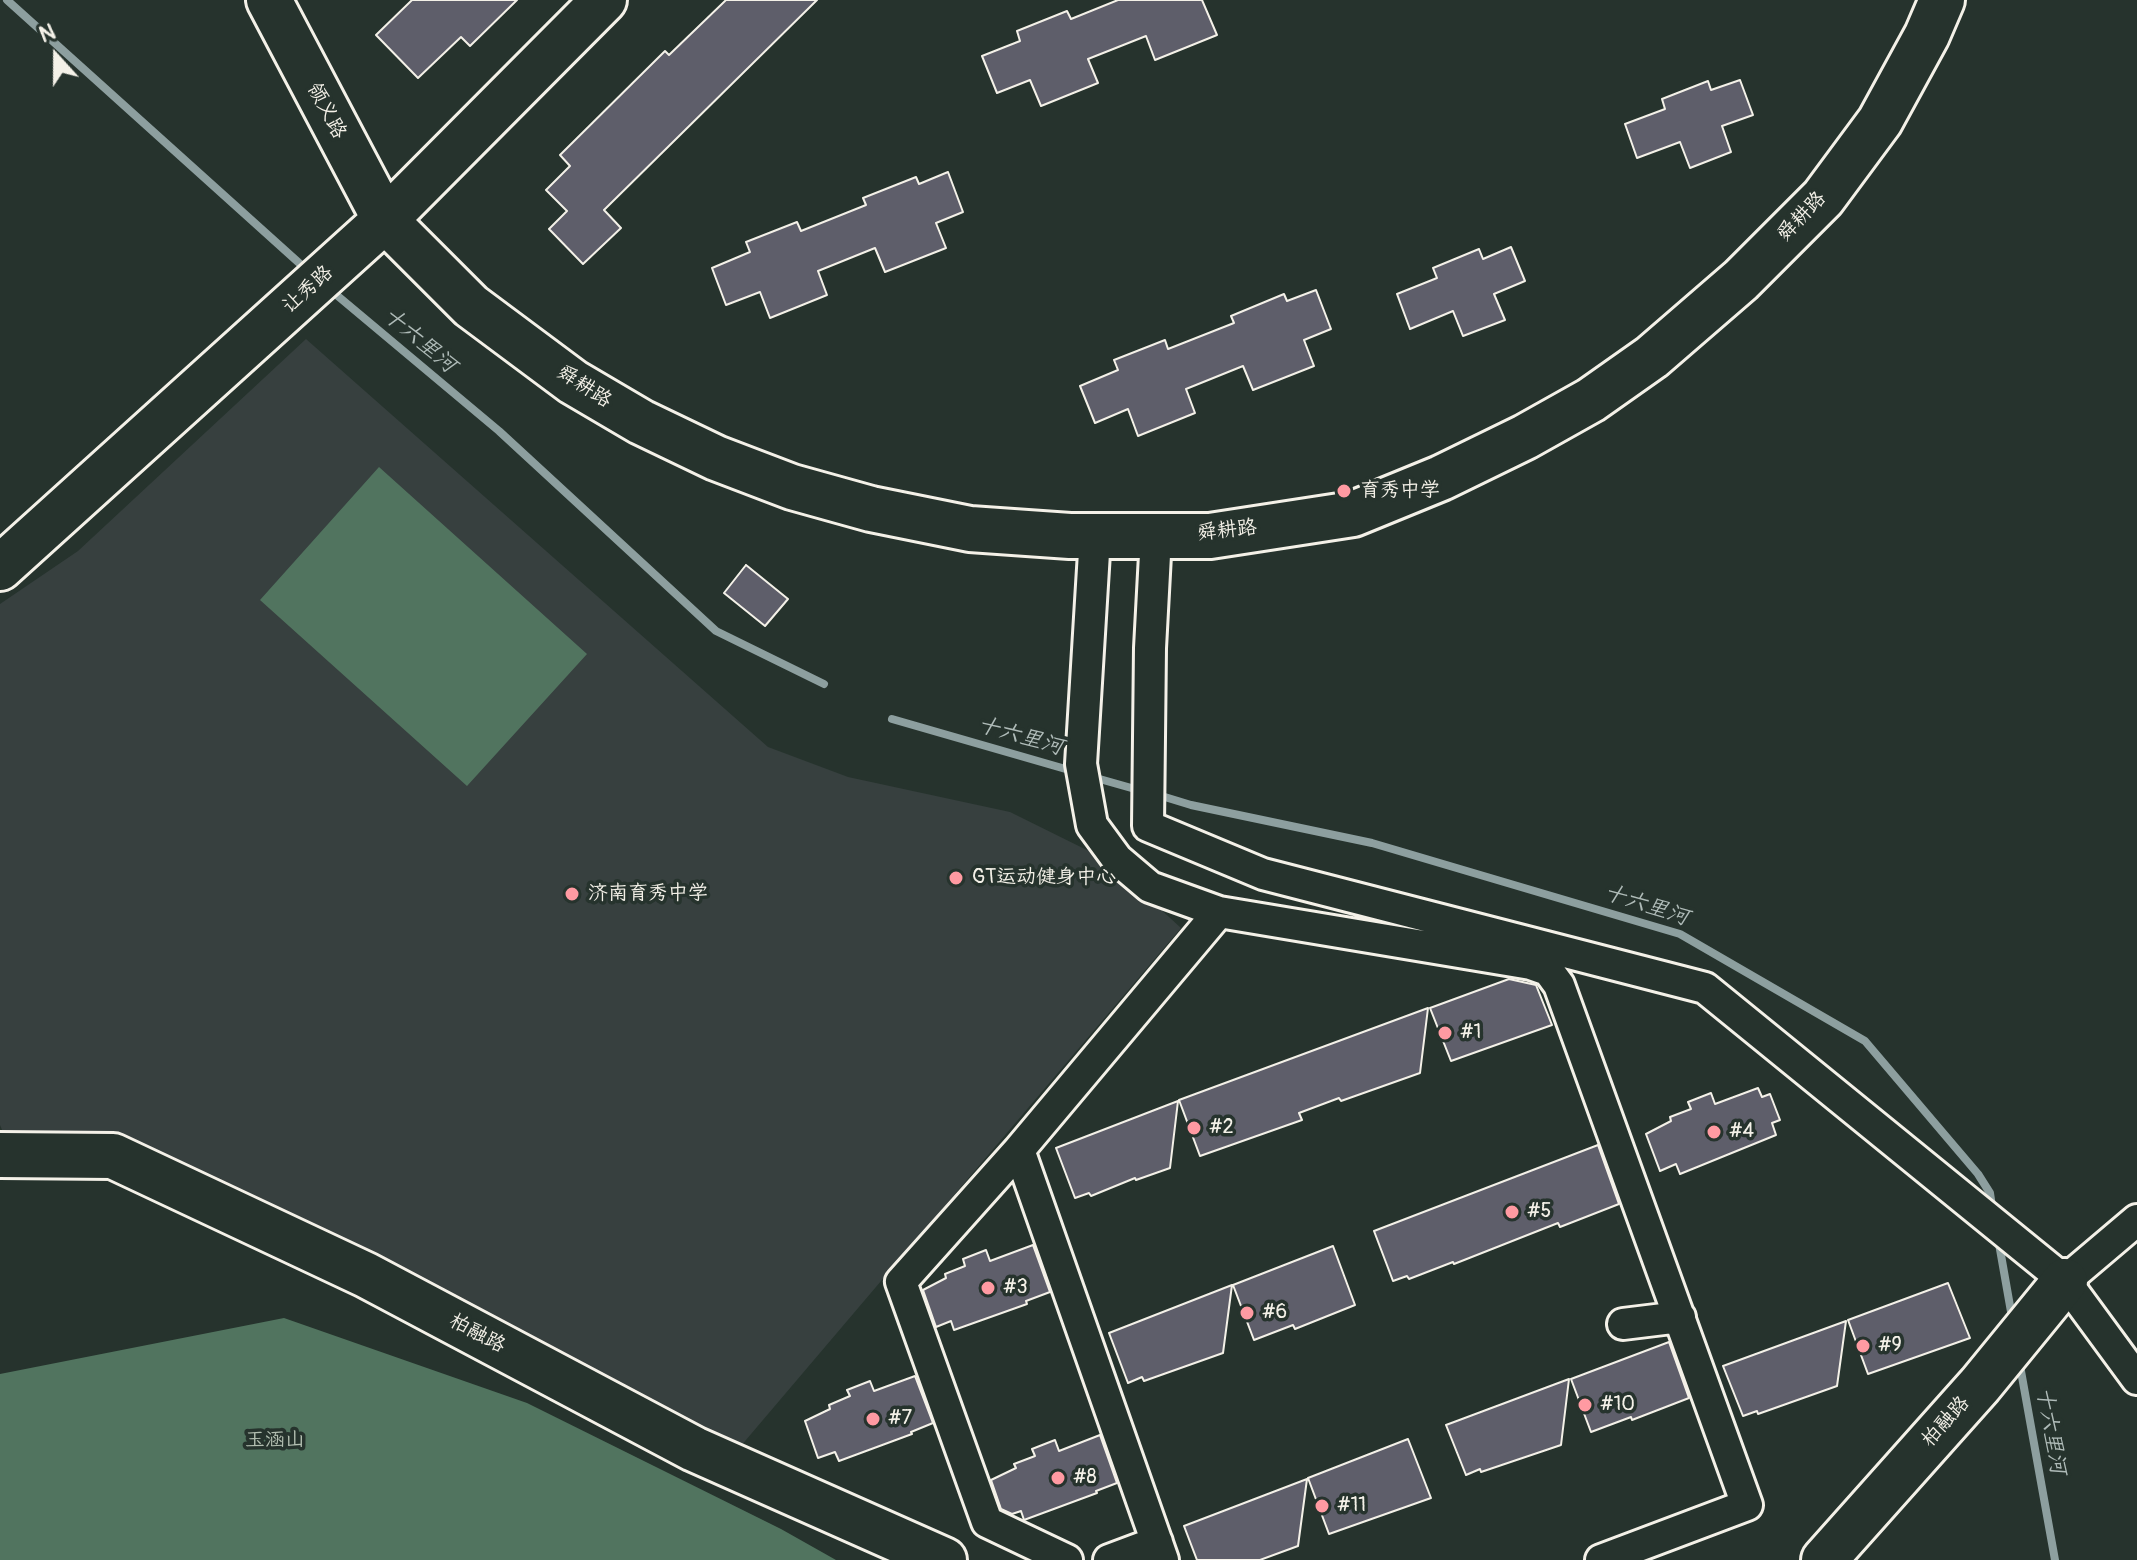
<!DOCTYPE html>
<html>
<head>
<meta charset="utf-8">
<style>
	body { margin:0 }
	#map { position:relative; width:2137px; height:1560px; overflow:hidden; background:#26332d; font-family:Pangolin,sans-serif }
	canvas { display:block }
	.north { position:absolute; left:16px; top:16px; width:80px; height:80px; -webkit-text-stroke:6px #26332d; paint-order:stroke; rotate:339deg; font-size:22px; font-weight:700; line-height:32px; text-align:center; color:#f4f1e8 }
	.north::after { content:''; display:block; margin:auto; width:28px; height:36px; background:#f4f1e8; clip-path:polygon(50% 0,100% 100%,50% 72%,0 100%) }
</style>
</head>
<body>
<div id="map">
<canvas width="2137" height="1560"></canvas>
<div class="north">N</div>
</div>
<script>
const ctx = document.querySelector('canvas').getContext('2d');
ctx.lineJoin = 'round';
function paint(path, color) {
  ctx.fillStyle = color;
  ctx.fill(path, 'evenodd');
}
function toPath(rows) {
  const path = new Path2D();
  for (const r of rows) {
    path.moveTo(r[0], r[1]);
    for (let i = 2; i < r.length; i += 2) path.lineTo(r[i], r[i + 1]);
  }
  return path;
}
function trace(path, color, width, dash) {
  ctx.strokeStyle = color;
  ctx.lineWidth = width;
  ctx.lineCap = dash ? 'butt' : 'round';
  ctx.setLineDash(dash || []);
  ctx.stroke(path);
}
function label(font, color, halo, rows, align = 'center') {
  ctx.font = font + ' Pangolin,"LXGW WenKai TC",sans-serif';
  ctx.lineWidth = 7;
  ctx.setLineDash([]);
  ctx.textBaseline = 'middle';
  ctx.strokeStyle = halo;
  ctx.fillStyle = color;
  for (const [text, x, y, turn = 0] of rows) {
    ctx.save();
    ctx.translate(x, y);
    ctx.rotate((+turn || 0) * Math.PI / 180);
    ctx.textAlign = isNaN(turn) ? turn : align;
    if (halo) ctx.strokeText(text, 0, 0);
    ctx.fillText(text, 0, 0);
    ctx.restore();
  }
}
paint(toPath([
	[306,339,768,747,848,777,1010,812,1107,860,1181,928,740,1447,624,1395,435,1287,7,1142,0,1125,0,604,78,551]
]), '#37403f');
paint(toPath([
	[379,467,587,654,467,786,260,600],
	[284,1318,527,1403,781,1529,836,1560,0,1560,0,1374]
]), '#51745f');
trace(toPath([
	[7,0,308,271],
	[327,287,499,431,716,631,824,684],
	[892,719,1076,772],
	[1089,776,1142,791],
	[1155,794,1191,805,1372,843,1680,934,1865,1041,1978,1174,1990,1193,1993,1213],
	[1998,1238,2013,1323],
	[2019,1360,2055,1560]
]), '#8d9f9f', 8);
const building = toPath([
	[412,0,517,0,470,46,461,37,418,78,376,35,412,0],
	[726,0,817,0,604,210,621,228,583,264,549,229,567,211,546,190,570,166,560,155,665,51,669,55,726,0],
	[1118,0,1202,0,1217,35,1155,60,1146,36,1088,59,1098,83,1041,106,1030,80,997,93,982,56,1020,41,1017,31,1067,11,1071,19,1118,0],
	[1740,80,1753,115,1722,126,1731,152,1690,168,1680,142,1637,158,1625,124,1665,109,1662,99,1708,81,1711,90,1740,80],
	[948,172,963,212,936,223,946,248,885,272,875,248,818,271,827,295,770,318,760,292,726,305,712,268,750,252,746,242,797,222,801,231,866,205,863,198,916,177,919,184,948,172],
	[1511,247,1525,281,1494,294,1505,320,1463,336,1453,311,1410,329,1397,294,1437,278,1433,268,1479,249,1483,259,1511,247],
	[1316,290,1331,329,1304,340,1314,366,1253,390,1243,366,1186,389,1195,413,1138,436,1128,409,1095,423,1080,386,1118,370,1114,360,1165,340,1168,349,1234,323,1231,316,1284,294,1287,301,1316,290],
	[746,565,788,599,765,626,724,593,746,565],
	[1509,979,1536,985,1552,1025,1451,1061,1430,1008,1509,979],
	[1428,1008,1420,1073,1341,1101,1339,1098,1299,1113,1302,1120,1200,1156,1179,1100,1428,1008],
	[1758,1088,1762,1097,1770,1094,1780,1120,1772,1123,1776,1135,1680,1174,1676,1164,1660,1171,1646,1134,1671,1121,1670,1117,1691,1109,1688,1102,1711,1093,1715,1104,1758,1088],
	[1178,1101,1170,1168,1136,1180,1135,1178,1091,1196,1089,1193,1075,1198,1056,1148,1178,1101],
	[1598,1145,1619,1204,1560,1227,1558,1223,1454,1264,1453,1262,1409,1279,1407,1276,1393,1281,1374,1231,1598,1145],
	[1033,1245,1050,1292,1026,1301,1027,1304,954,1330,951,1321,936,1327,923,1290,946,1278,945,1274,965,1266,963,1259,986,1250,990,1261,1033,1245],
	[1333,1246,1355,1305,1295,1329,1293,1325,1254,1340,1233,1285,1333,1246],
	[1948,1283,1970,1338,1868,1374,1848,1320,1948,1283],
	[1232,1285,1223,1353,1144,1381,1142,1377,1128,1383,1109,1333,1232,1285],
	[1846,1321,1837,1386,1758,1414,1757,1411,1743,1416,1723,1366,1846,1321],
	[1669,1342,1689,1398,1632,1420,1631,1417,1591,1432,1571,1379,1669,1342],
	[915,1376,933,1423,911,1432,912,1434,839,1461,835,1452,818,1458,805,1421,830,1409,829,1405,850,1396,847,1390,870,1381,874,1391,915,1376],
	[1569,1379,1561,1445,1481,1472,1480,1469,1466,1475,1446,1425,1569,1379],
	[1100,1435,1117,1483,1096,1491,1097,1493,1024,1520,1021,1511,1012,1514,1001,1509,991,1480,1016,1468,1014,1464,1035,1456,1032,1449,1055,1440,1059,1451,1100,1435],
	[1408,1439,1431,1498,1329,1534,1308,1478,1408,1439],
	[1307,1479,1298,1546,1260,1560,1197,1560,1184,1526,1307,1479]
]);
paint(building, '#5e5e6a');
trace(building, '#f4f1e8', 2);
const street = toPath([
	[1095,536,1081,764,1092,825,1117,859,1150,887,1219,912,1019,1150,1163,1560],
	[1156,536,1150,648,1148,826,1263,874,1705,988,2065,1281,2137,1379],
	[1219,912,1531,964,1548,970,1559,985,1747,1505,1601,1560],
	[1019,1150,901,1282,987,1522,1067,1560],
	[2065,1281,2137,1220],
	[1623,1324,1680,1317],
	[1109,1560,1157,1542]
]);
const secondary = toPath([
	[269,0,385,220,471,306,573,382,641,422,716,458,792,487,871,509,970,529,1070,536,1210,536,1353,514,1441,478,1525,437,1591,400,1652,357,1741,280,1823,198,1880,121,1927,35,1942,0],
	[0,568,385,220,604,0],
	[0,1155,113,1156,366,1275,694,1449,944,1560],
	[1824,1560,1980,1385,2065,1281]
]);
trace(street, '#f4f1e8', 36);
trace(secondary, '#f4f1e8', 50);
trace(street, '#26332d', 30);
trace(secondary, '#26332d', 44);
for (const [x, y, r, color] of [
	[1344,491,8,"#ff9aa2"],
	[956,878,8,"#ff9aa2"],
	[572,894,8,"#ff9aa2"],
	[1445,1033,8,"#ff9aa2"],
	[1194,1128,8,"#ff9aa2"],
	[1714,1132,8,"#ff9aa2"],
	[1512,1212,8,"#ff9aa2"],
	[988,1288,8,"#ff9aa2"],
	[1247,1313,8,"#ff9aa2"],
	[1863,1346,8,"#ff9aa2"],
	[1585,1405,8,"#ff9aa2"],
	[873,1419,8,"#ff9aa2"],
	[1058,1478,8,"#ff9aa2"],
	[1322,1506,8,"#ff9aa2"]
]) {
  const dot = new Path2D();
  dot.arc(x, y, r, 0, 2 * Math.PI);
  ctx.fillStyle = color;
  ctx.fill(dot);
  trace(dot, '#26332d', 3);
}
label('20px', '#f4f1e8', '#26332d', [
	["领义路",326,111,62],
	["舜耕路",1802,217,-46],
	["让秀路",308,290,-42],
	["舜耕路",584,387,33],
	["舜耕路",1227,531,-6],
	["柏融路",477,1334,28],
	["柏融路",1946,1422,-48]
]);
label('20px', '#f4f1e8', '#26332d', [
	["育秀中学",1360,491],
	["GT运动健身中心",972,878],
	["济南育秀中学",588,894],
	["#1",1461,1033],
	["#2",1210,1128],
	["#4",1730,1132],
	["#5",1528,1212],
	["#3",1004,1288],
	["#6",1263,1313],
	["#9",1879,1346],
	["#10",1601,1405],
	["#7",889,1419],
	["#8",1074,1478],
	["#11",1338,1506]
], 'left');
label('20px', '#b3bfb1', '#26332d', [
	["玉涵山",275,1441]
]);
label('italic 22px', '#afbbb8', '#26332d', [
	["十六里河",419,341,40],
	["十六里河",1020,737,16],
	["十六里河",1646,906,18],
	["十六里河",2050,1431,80]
]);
</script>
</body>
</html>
